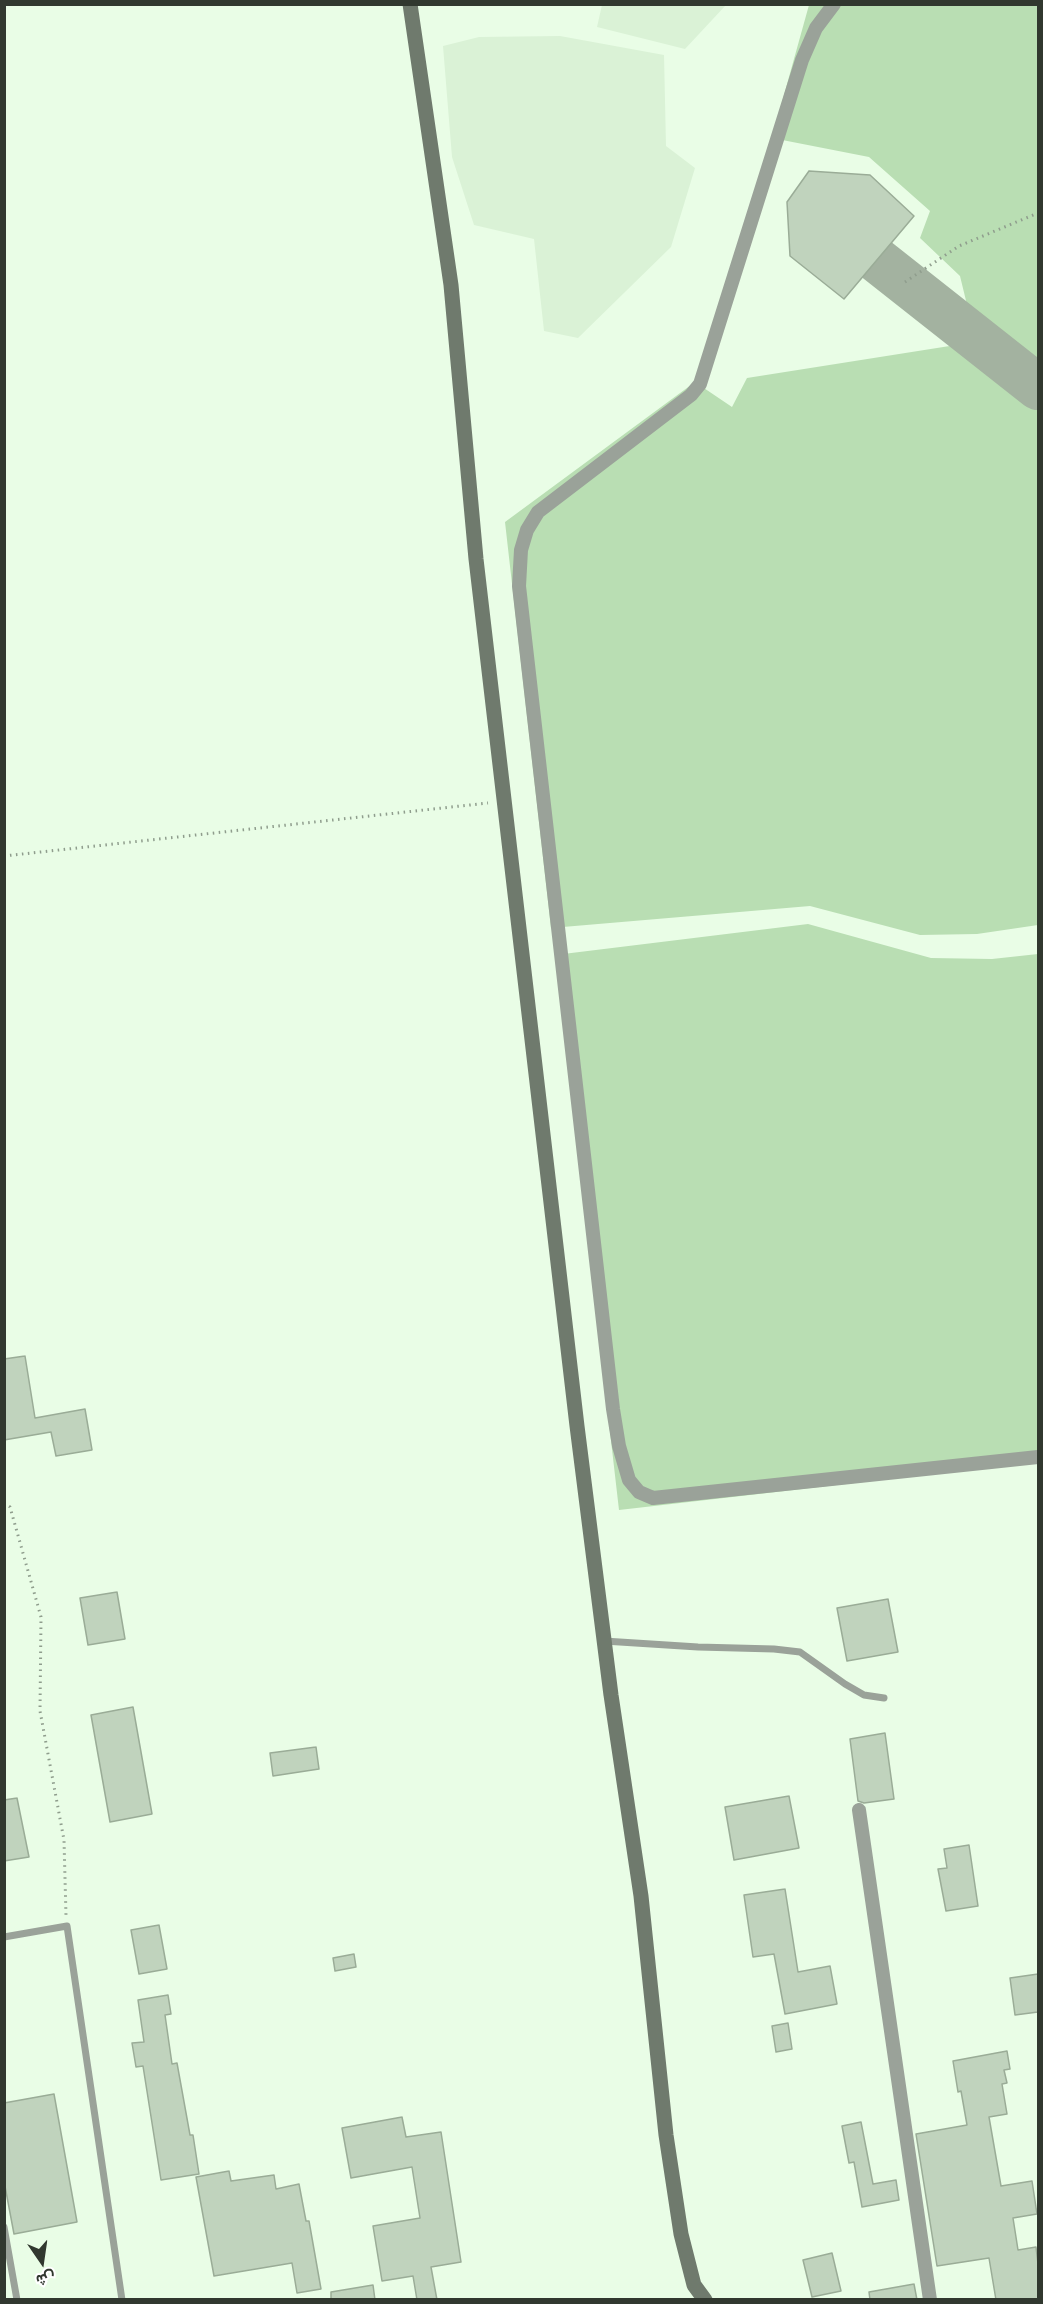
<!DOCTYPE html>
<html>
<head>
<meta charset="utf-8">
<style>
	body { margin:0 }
	#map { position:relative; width:1043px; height:2304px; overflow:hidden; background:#e9fde6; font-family:Quicksand,Vazirmatn,sans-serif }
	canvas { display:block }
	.frame { position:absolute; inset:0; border:6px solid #31382f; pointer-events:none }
	.north { position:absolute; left:12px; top:2232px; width:60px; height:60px; -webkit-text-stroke:4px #fff; paint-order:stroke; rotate:167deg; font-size:16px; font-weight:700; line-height:24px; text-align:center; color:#31382f }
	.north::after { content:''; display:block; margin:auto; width:21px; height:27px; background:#31382f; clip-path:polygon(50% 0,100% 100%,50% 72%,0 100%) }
</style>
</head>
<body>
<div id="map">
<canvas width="1043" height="2304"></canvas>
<div class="frame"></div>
<div class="north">ش</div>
</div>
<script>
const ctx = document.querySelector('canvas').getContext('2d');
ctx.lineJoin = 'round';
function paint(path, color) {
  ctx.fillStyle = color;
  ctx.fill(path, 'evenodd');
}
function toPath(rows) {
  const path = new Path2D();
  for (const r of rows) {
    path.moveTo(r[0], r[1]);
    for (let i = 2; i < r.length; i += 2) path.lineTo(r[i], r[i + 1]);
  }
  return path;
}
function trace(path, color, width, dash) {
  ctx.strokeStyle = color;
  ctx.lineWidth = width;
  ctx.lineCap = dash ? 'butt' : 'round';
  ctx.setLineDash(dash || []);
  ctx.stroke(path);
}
paint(toPath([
	[602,5,602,4,726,5,685,49,597,27],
	[560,36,664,55,666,146,695,168,671,247,578,338,544,331,534,239,474,225,452,157,443,46,479,37]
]), '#daf2d6');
paint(toPath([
	[809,5,1038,5,1038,367,969,313,960,276,920,238,930,211,869,157,772,138],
	[956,345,1038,408,1038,925,977,934,920,935,810,906,551,928,505,522,695,382,732,407,747,378],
	[808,924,931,958,992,959,1038,954,1038,1462,619,1510,555,955]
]), '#b9deb3');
trace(toPath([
	[877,260,1038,387]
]), '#a3b2a0', 46);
const building = toPath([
	[809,171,870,175,914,216,844,299,790,256,787,202,809,171],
	[25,1356,35,1418,85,1409,92,1450,56,1456,51,1432,4,1440,4,1359,25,1356],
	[117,1592,125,1639,88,1645,80,1598,117,1592],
	[888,1599,898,1652,847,1661,837,1608,888,1599],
	[133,1707,152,1814,110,1822,91,1715,133,1707],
	[885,1733,894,1799,864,1803,858,1801,850,1739,885,1733],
	[316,1747,319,1769,273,1776,270,1753,316,1747],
	[789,1796,799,1848,734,1860,725,1807,789,1796],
	[17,1798,29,1857,4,1861,4,1800,17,1798],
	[969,1845,978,1906,946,1911,938,1869,947,1868,944,1849,969,1845],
	[785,1889,798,1972,830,1966,837,2004,785,2014,774,1954,753,1957,744,1895,785,1889],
	[159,1925,167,1969,139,1974,131,1930,159,1925],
	[354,1954,356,1967,335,1971,333,1958,354,1954],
	[1038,1974,1038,2012,1015,2015,1010,1978,1038,1974],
	[168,1995,171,2014,165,2015,172,2064,177,2063,190,2135,193,2135,199,2174,161,2180,143,2066,136,2067,132,2043,144,2042,138,2000,168,1995],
	[788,2023,792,2049,776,2052,772,2026,788,2023],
	[1007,2051,1010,2069,1004,2070,1007,2083,1002,2084,1007,2114,989,2117,1001,2186,1032,2181,1037,2214,1013,2218,1018,2250,1036,2247,1038,2264,1038,2300,996,2300,989,2258,937,2266,916,2134,967,2125,961,2091,958,2092,953,2061,1007,2051],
	[54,2094,77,2222,14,2234,4,2181,4,2103,54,2094],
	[402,2117,406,2137,441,2132,461,2262,431,2267,437,2300,417,2300,413,2276,382,2281,373,2226,420,2218,412,2167,351,2178,342,2128,402,2117],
	[861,2122,873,2184,896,2180,899,2200,862,2207,854,2162,849,2163,842,2126,861,2122],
	[229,2171,231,2181,274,2175,276,2189,299,2184,306,2221,309,2221,321,2289,297,2293,292,2263,214,2276,196,2177,229,2171],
	[832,2253,841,2291,812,2297,803,2260,832,2253],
	[914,2284,917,2300,870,2300,869,2292,914,2284],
	[373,2285,375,2300,331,2300,331,2292,373,2285]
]);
paint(building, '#c0d3bd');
trace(building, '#9aac97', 1.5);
trace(toPath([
	[905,282,959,246,1038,213],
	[4,856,488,803],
	[4,1503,10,1507,41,1617,40,1711,64,1840,66,1916]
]), '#8f9d8d', 3, [1.5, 4.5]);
trace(toPath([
	[604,1641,698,1647,774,1649,800,1652,845,1684,864,1695,884,1698],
	[4,1937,67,1926,122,2300],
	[4,2227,17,2300]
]), '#9aa299', 7);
trace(toPath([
	[834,4,816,28,802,60,700,384,691,395,538,512,527,530,521,550,519,586,613,1409,619,1446,629,1480,639,1492,653,1498,1038,1457],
	[859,1810,930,2300]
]), '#9aa299', 14);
trace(toPath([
	[410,4,451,285,476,559,577,1426,611,1695,641,1896,666,2135,681,2234,694,2285,705,2300]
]), '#6f7a6d', 15);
</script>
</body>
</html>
